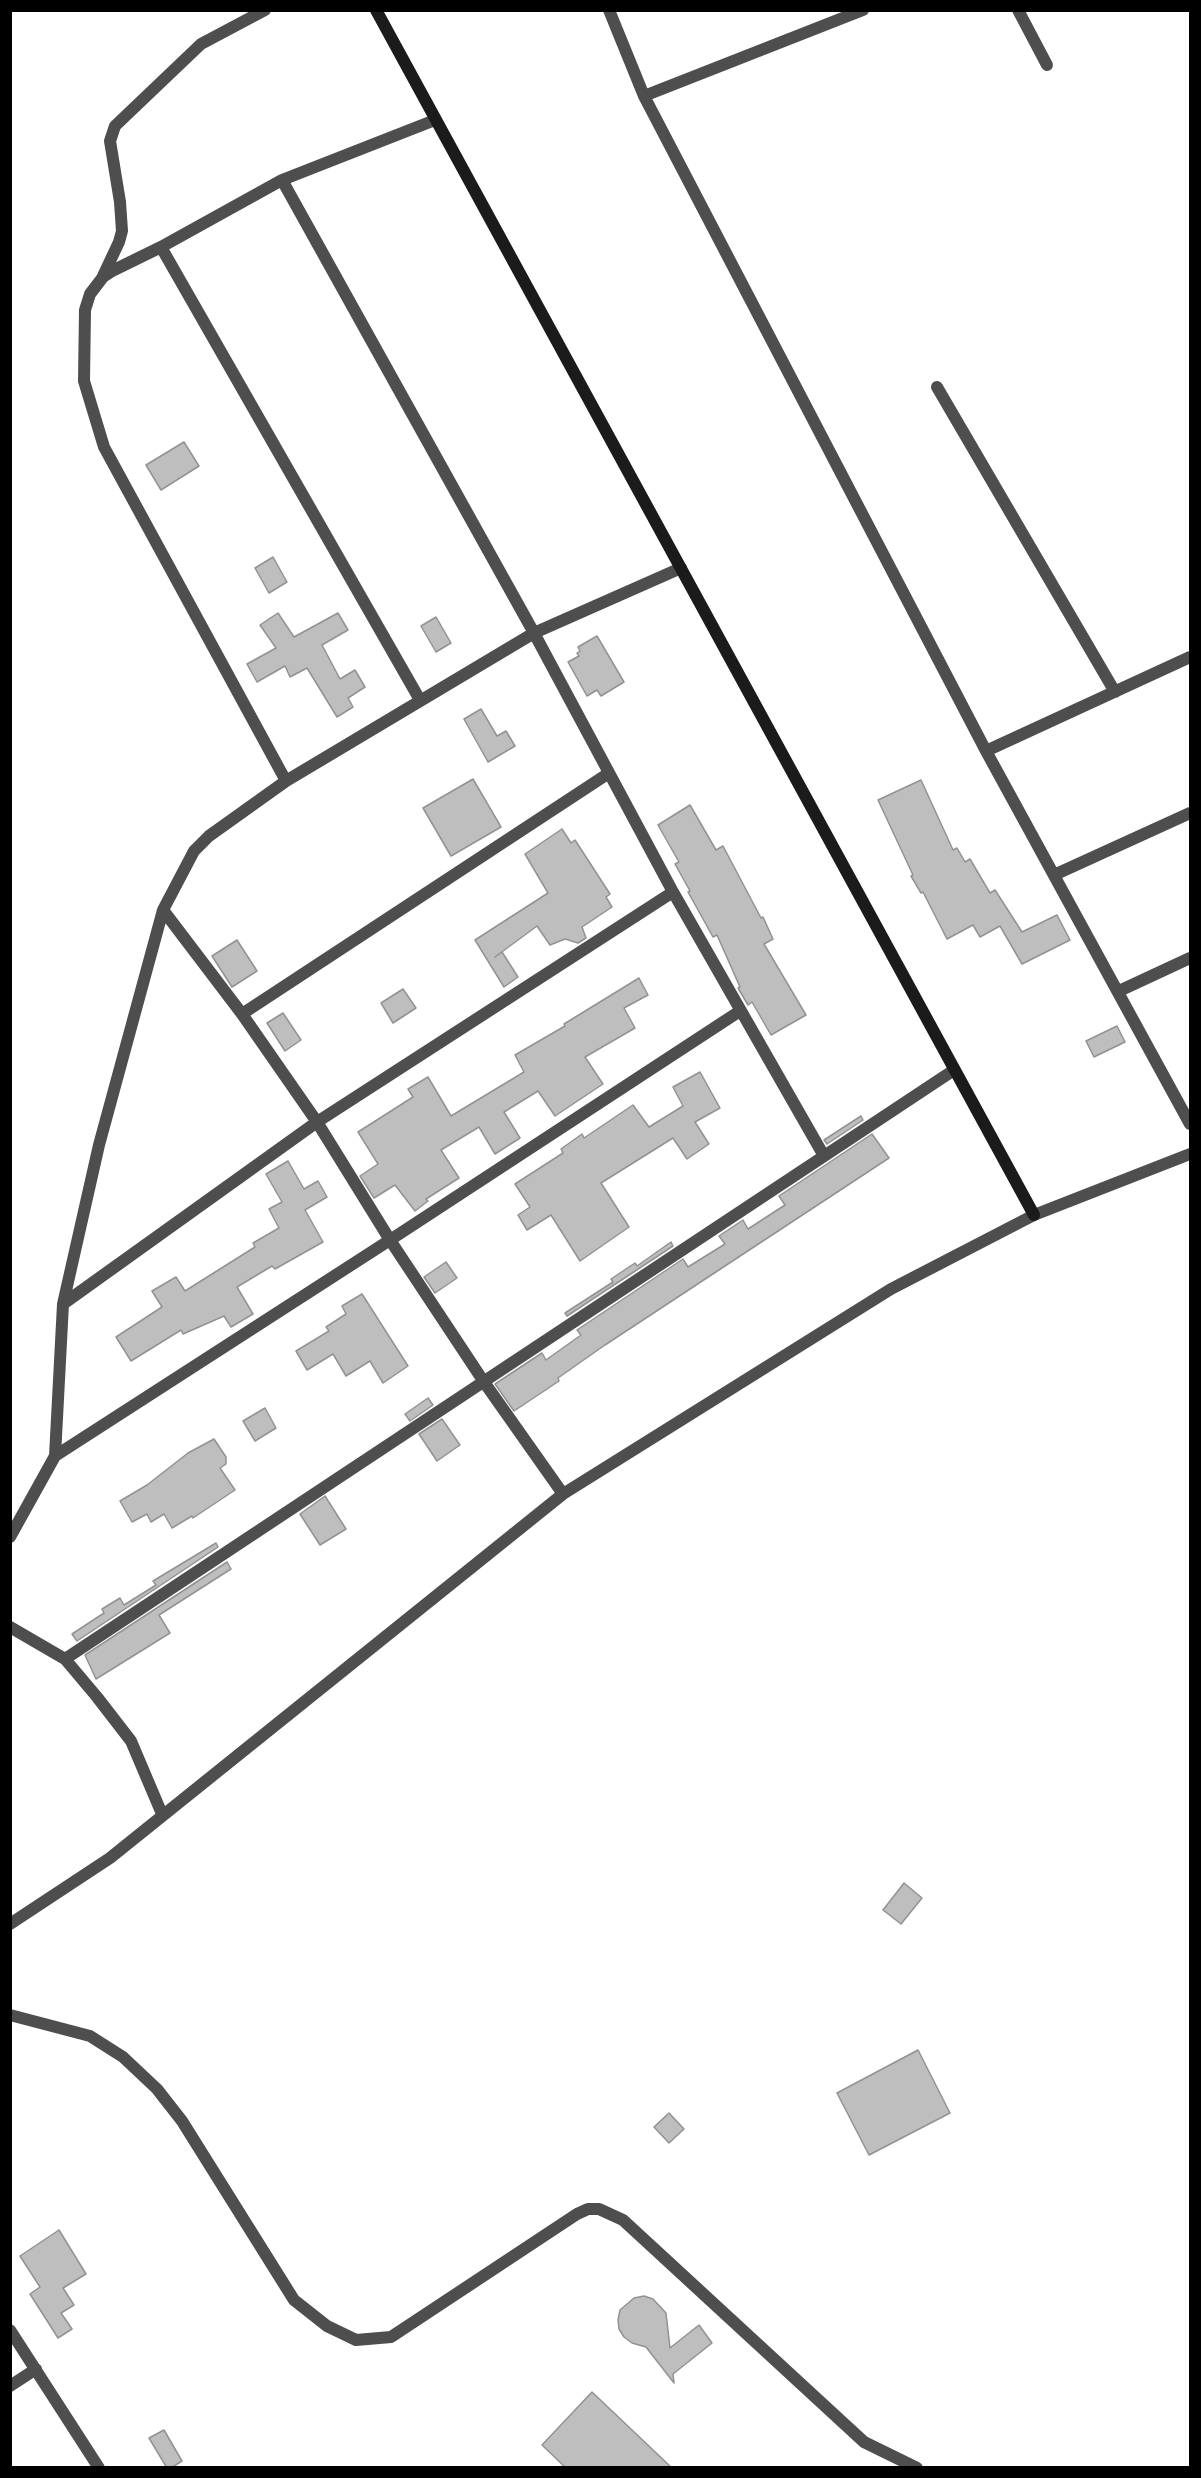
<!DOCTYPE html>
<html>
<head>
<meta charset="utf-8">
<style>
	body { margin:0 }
	#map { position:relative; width:1201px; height:2478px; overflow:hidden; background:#fff; font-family:"Titillium Web",sans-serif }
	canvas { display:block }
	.frame { position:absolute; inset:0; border:12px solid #000; pointer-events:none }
</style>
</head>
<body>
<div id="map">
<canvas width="1201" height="2478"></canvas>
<div class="frame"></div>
</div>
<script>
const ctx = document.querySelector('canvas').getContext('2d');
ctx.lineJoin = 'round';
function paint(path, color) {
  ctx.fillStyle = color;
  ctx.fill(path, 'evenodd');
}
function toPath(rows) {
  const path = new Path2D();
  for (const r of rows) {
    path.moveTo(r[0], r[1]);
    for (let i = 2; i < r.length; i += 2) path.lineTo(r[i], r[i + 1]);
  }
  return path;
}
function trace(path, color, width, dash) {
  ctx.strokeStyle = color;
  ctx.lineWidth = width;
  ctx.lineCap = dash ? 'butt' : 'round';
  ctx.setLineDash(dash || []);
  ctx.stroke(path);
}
const building = toPath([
	[184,442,199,466,161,490,146,465,184,442],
	[273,557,287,582,269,593,255,568,273,557],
	[278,613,294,637,338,613,348,630,322,645,340,679,355,670,365,687,348,698,353,707,337,717,307,668,290,677,285,666,257,682,247,664,276,648,260,625,278,613],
	[436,617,451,643,436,652,421,626,436,617],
	[597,636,624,682,601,696,597,690,587,696,568,662,579,656,577,653,580,651,578,647,597,636],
	[481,709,497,736,506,731,515,746,488,762,464,719,481,709],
	[473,779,501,827,451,856,423,808,473,779],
	[921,780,953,850,957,848,965,862,970,859,990,893,995,890,1022,932,1057,915,1070,940,1022,964,1000,926,980,937,973,925,947,939,923,892,921,893,911,876,913,875,878,800,921,780],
	[690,805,716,850,723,846,761,918,763,917,773,939,764,944,806,1015,771,1035,752,1002,748,1005,738,988,740,987,717,935,713,937,688,892,690,891,675,864,679,862,658,825,690,805],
	[562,829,571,843,575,840,610,894,606,897,612,907,582,927,586,938,578,943,565,939,550,945,537,926,495,957,502,952,518,977,504,987,475,940,548,893,525,854,562,829],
	[237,940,257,971,232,987,212,956,237,940],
	[639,978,648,995,624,1008,635,1028,585,1057,603,1084,555,1116,538,1091,504,1112,520,1138,495,1154,479,1127,441,1150,459,1178,426,1199,428,1201,415,1211,395,1185,374,1198,360,1176,378,1164,358,1132,413,1097,408,1089,428,1077,451,1116,524,1072,515,1055,565,1026,564,1024,639,978],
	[403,989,416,1008,393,1023,381,1003,403,989],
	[283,1013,301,1040,285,1051,267,1023,283,1013],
	[1117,1026,1125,1042,1094,1057,1086,1041,1117,1026],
	[700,1072,720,1108,695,1122,709,1144,687,1159,673,1138,601,1183,629,1227,580,1261,551,1215,527,1230,518,1215,530,1207,515,1184,563,1153,561,1149,582,1134,584,1138,633,1105,649,1127,683,1106,673,1087,700,1072],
	[861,1116,863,1120,827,1144,824,1140,861,1116],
	[872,1134,889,1158,605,1345,558,1378,559,1381,514,1411,495,1384,542,1353,546,1360,581,1335,577,1330,683,1259,688,1267,725,1244,719,1236,743,1220,748,1229,785,1205,779,1196,872,1134],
	[288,1161,304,1189,318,1181,327,1197,305,1210,323,1242,275,1269,272,1266,237,1287,253,1314,231,1327,224,1316,183,1334,181,1330,131,1361,116,1337,162,1307,152,1291,176,1277,185,1291,255,1247,253,1243,279,1228,269,1209,282,1202,266,1174,288,1161],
	[671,1242,673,1246,567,1316,565,1313,613,1282,611,1279,635,1263,637,1266,671,1242],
	[446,1262,457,1278,435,1293,424,1277,446,1262],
	[362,1294,408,1366,383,1383,370,1361,346,1376,333,1354,307,1370,296,1351,329,1331,326,1327,346,1314,342,1306,362,1294],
	[428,1398,433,1405,410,1421,405,1414,428,1398],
	[265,1408,276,1428,255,1441,243,1421,265,1408],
	[442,1419,460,1445,437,1461,419,1434,442,1419],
	[214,1439,226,1457,226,1464,220,1468,235,1490,193,1518,192,1516,172,1528,164,1514,151,1522,147,1514,132,1522,120,1501,147,1485,188,1453,214,1439],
	[325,1496,346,1529,320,1545,300,1514,325,1496],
	[216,1543,218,1547,77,1641,72,1634,104,1613,102,1609,120,1598,124,1605,156,1585,153,1581,216,1543],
	[227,1562,231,1569,159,1615,170,1633,96,1679,85,1655,227,1562],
	[904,1883,922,1898,901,1924,883,1910,904,1883],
	[918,2050,950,2113,869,2155,837,2093,918,2050],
	[669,2113,684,2129,669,2143,654,2127,669,2113],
	[59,2230,86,2274,63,2288,74,2305,61,2313,72,2329,58,2338,30,2294,40,2287,20,2256,59,2230],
	[644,2296,653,2299,666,2313,670,2348,699,2325,712,2343,673,2374,674,2383,646,2347,632,2343,624,2337,619,2329,618,2320,620,2310,634,2298,644,2296],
	[592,2392,672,2468,566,2468,542,2445,592,2392],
	[164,2430,182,2461,171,2468,167,2468,149,2438,164,2430]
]);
paint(building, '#bebebe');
trace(building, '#929292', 1.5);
trace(toPath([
	[609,10,644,96,986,751,1190,1124],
	[1018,10,1047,65],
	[644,96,863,10],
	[282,180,534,633,673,892,824,1156],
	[161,247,420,700],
	[103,276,119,242,122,231,120,202,110,141,115,126,201,44,265,10],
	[937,387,1115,692],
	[986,751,1190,657],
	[286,781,104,447,84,381,85,310,90,294,103,277,112,271,161,247,282,180,435,120],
	[1054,875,1190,813],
	[163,910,242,1014,317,1122,390,1240,484,1382,563,1494],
	[1119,991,1190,958],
	[242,1014,609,773],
	[63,1304,317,1122,673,892],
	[55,1456,63,1304,99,1145,163,910,194,851,209,836,286,781,534,633,681,568],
	[10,1537,55,1456,390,1240,740,1011],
	[10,1627,65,1659,97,1697,131,1741,162,1814],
	[65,1659,954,1070],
	[10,1924,110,1858,563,1494,891,1289,1034,1215,1190,1154],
	[10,2015,90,2036,123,2057,157,2089,182,2121,294,2300,327,2326,356,2340,391,2337,577,2214,588,2209,599,2209,623,2220,864,2442,917,2468],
	[10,2330,99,2468],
	[10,2386,36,2369]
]), '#4e4e4e', 12);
trace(toPath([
	[376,10,1034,1215]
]), '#1b1b1b', 12);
</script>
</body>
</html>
